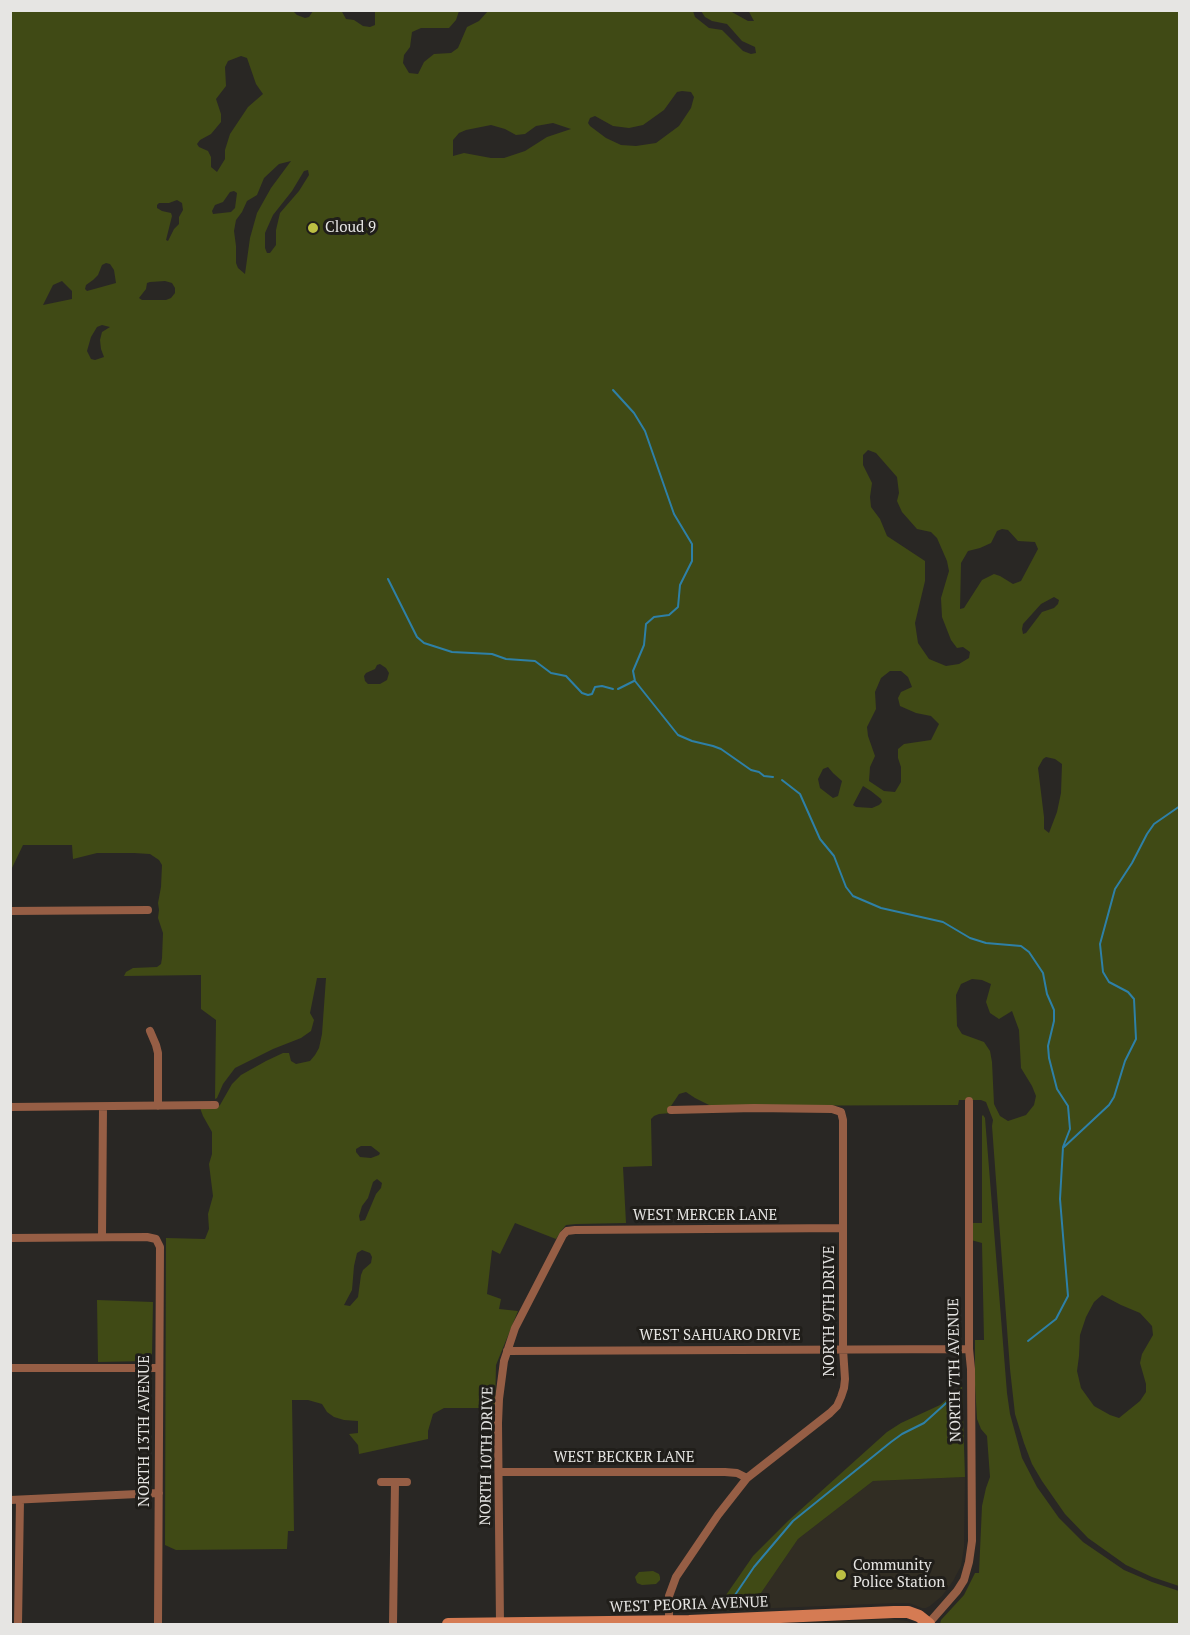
<!DOCTYPE html>
<html>
<head>
<meta charset="utf-8">
<style>
	body { margin:0 }
	#map { position:relative; width:1190px; height:1635px; overflow:hidden; background:#292724; font-family:"PT Serif",serif }
	canvas { display:block }
	.frame { position:absolute; inset:0; border:12px solid #e6e5e3; pointer-events:none }
</style>
</head>
<body>
<div id="map">
<canvas width="1190" height="1635"></canvas>
<div class="frame"></div>
</div>
<script>
const ctx = document.querySelector('canvas').getContext('2d');
ctx.lineJoin = 'round';
function paint(path, color) {
  ctx.fillStyle = color;
  ctx.fill(path, 'evenodd');
}
function toPath(rows) {
  const path = new Path2D();
  for (const r of rows) {
    path.moveTo(r[0], r[1]);
    for (let i = 2; i < r.length; i += 2) path.lineTo(r[i], r[i + 1]);
  }
  return path;
}
function trace(path, color, width, dash) {
  ctx.strokeStyle = color;
  ctx.lineWidth = width;
  ctx.lineCap = dash ? 'butt' : 'round';
  ctx.setLineDash(dash || []);
  ctx.stroke(path);
}
function label(font, color, halo, rows, align = 'center') {
  ctx.font = font + ' "PT Serif",serif';
  ctx.lineWidth = 6;
  ctx.setLineDash([]);
  ctx.textBaseline = 'middle';
  ctx.strokeStyle = halo;
  ctx.fillStyle = color;
  for (const [text, x, y, turn = 0] of rows) {
    ctx.save();
    ctx.translate(x, y);
    ctx.rotate((+turn || 0) * Math.PI / 180);
    ctx.textAlign = isNaN(turn) ? turn : align;
    if (halo) ctx.strokeText(text, 0, 0);
    ctx.fillText(text, 0, 0);
    ctx.restore();
  }
}
paint(toPath([
	[965,1477,964,1547,961,1566,953,1581,942,1596,930,1606,926,1608,922,1608,909,1603,897,1603,750,1609,798,1539,873,1481],
	[891,1619,907,1621,913,1624,775,1624]
]), '#312d23');
paint(toPath([
	[292,10,297,15,305,18,309,17,313,11,341,10,346,19,354,20,363,26,370,27,375,25,375,12,373,11,459,11,456,20,449,28,421,28,412,32,410,47,404,55,403,63,409,73,418,74,424,62,434,54,451,53,458,48,467,27,479,21,488,11,693,11,695,17,709,28,722,30,743,51,751,54,756,53,755,47,742,41,727,24,712,21,705,17,701,11,730,11,748,21,754,21,748,10,1179,11,1179,1586,1152,1577,1126,1565,1088,1538,1065,1514,1042,1481,1032,1464,1024,1443,1015,1414,1010,1369,992,1126,993,1120,986,1102,981,1100,959,1100,958,1105,711,1106,695,1098,686,1092,679,1094,671,1106,671,1113,659,1114,654,1116,651,1119,652,1166,623,1167,626,1223,576,1224,566,1225,561,1231,556,1239,515,1223,500,1254,492,1250,487,1294,501,1299,499,1309,518,1311,496,1365,495,1408,444,1408,433,1414,428,1431,428,1439,359,1454,358,1445,349,1434,358,1433,358,1421,344,1420,334,1417,327,1412,322,1404,308,1400,292,1400,294,1531,288,1531,287,1549,176,1550,165,1545,166,1238,205,1239,209,1229,208,1214,213,1196,209,1164,212,1154,212,1132,203,1116,200,1108,216,1108,220,1105,232,1084,241,1075,266,1061,283,1053,289,1053,291,1061,296,1064,310,1061,315,1055,319,1048,322,1034,326,978,317,978,310,1013,314,1020,311,1031,301,1038,273,1049,235,1068,223,1084,217,1098,215,1099,216,1020,201,1009,201,975,124,976,126,972,133,968,157,967,161,964,162,958,163,933,158,918,159,910,158,903,161,887,162,865,159,860,150,854,134,853,97,853,73,859,72,845,23,845,11,870,11,11],
	[241,56,247,58,256,84,263,94,248,107,230,134,225,150,225,159,217,172,211,167,211,157,208,151,199,147,197,144,200,140,211,134,221,122,221,114,216,99,226,86,225,67,228,61],
	[682,91,691,92,694,97,691,108,679,126,656,143,636,146,621,145,606,138,590,126,588,123,590,118,595,116,613,126,629,128,643,125,664,110,677,92],
	[553,123,571,129,547,137,525,151,504,158,491,158,464,153,453,156,453,140,459,133,466,130,491,125,505,129,516,135,525,134,536,126],
	[291,161,271,188,257,213,250,238,245,274,238,268,236,263,236,246,234,231,236,220,242,212,247,201,257,195,264,178,279,164],
	[308,170,309,175,299,191,280,213,276,230,276,245,270,253,267,253,265,248,265,233,273,215,292,191,304,171],
	[234,191,237,193,235,208,231,212,213,214,212,211,215,205,223,202,230,192],
	[177,200,182,203,183,210,179,217,179,224,174,229,168,241,166,240,172,216,171,213,162,211,157,208,157,205,159,203,169,203],
	[106,263,110,264,114,270,116,283,87,291,85,289,86,285,93,280,98,275,102,265],
	[62,281,72,291,72,299,43,305,53,285],
	[165,281,172,283,175,288,175,293,171,298,166,300,142,300,139,298,146,289,147,283,150,282],
	[102,325,110,327,102,332,100,340,101,349,104,357,95,360,91,359,87,351,91,337,97,327],
	[868,450,876,453,897,477,899,493,897,501,902,512,917,529,931,532,937,538,947,561,949,571,941,598,942,617,951,640,957,648,963,647,970,652,969,658,959,664,946,666,929,659,918,643,915,623,925,581,925,561,887,536,880,519,871,507,870,497,872,483,863,465,863,455],
	[1002,529,1008,530,1018,541,1035,542,1038,549,1021,581,1013,584,1000,576,994,574,982,580,964,608,960,609,961,563,968,551,980,548,991,543,997,531],
	[1054,597,1059,600,1058,604,1054,608,1042,612,1026,633,1023,634,1022,629,1023,624,1041,604],
	[380,664,386,668,389,673,387,680,380,684,368,684,365,681,364,676,366,673,375,669,377,665],
	[890,671,901,671,908,677,912,687,901,692,898,698,900,706,916,713,931,716,939,724,931,740,904,744,898,749,898,758,901,767,901,782,895,792,884,791,869,781,870,767,875,756,868,736,867,727,876,709,875,692,881,678],
	[1046,757,1055,759,1062,764,1061,793,1057,812,1049,833,1044,829,1044,817,1038,768,1043,759],
	[828,767,833,773,842,781,838,796,833,798,820,788,818,779,823,769],
	[863,786,871,791,881,799,882,802,879,805,872,808,856,807,853,805],
	[972,979,982,980,991,984,986,1002,990,1013,999,1019,1012,1011,1019,1030,1021,1068,1032,1086,1036,1096,1034,1105,1026,1115,1008,1121,1000,1116,994,1104,992,1062,990,1051,984,1042,962,1034,957,1026,956,995,961,984],
	[361,1146,371,1146,380,1153,379,1155,371,1158,360,1157,356,1152,356,1149],
	[377,1179,382,1183,381,1188,376,1194,365,1220,360,1221,359,1216,362,1206,368,1198,373,1182],
	[362,1250,370,1253,372,1257,371,1263,363,1270,361,1275,358,1297,350,1306,344,1305,352,1290,354,1266,357,1253],
	[1102,1295,1121,1305,1140,1313,1152,1326,1153,1335,1142,1354,1140,1363,1146,1384,1146,1392,1140,1401,1119,1418,1110,1415,1094,1406,1081,1388,1077,1371,1079,1356,1080,1335,1086,1317,1094,1302],
	[983,1115,985,1118,1007,1393,1010,1414,1022,1458,1037,1487,1059,1518,1083,1542,1124,1570,1152,1582,1179,1591,1179,1624,940,1624,941,1620,964,1595,975,1573,979,1573,982,1506,986,1488,990,1477,987,1436,981,1429,977,1419,975,1385,975,1340,984,1340,982,1243,971,1240,971,1223,982,1223,982,1116],
	[97,1300,153,1302,152,1354,150,1359,147,1361,98,1362],
	[962,1386,965,1477,873,1481,798,1539,750,1609,715,1611,753,1556,788,1521,887,1432,901,1423,940,1405],
	[653,1571,659,1574,660,1577,660,1580,656,1584,642,1585,637,1583,635,1577,639,1572]
]), '#404a15');
trace(toPath([
	[613,390,634,413,645,431,674,514,692,544,692,561,680,585,678,607,669,615,654,617,646,624,644,645,633,671,635,681,678,735,692,741,713,746,721,749,751,770,759,772,764,776,773,777],
	[388,579,417,637,424,643,452,652,492,654,506,659,535,661,551,673,566,676,582,693,588,695,592,694,595,687,602,686,613,689],
	[618,689,634,681],
	[782,780,800,794,820,839,834,856,846,887,853,896,881,908,943,922,970,938,986,943,1021,946,1029,952,1043,973,1047,994,1054,1010,1054,1021,1048,1046,1049,1058,1057,1089,1068,1106,1070,1129,1063,1147,1060,1199,1068,1296,1056,1319,1028,1341],
	[1064,1147,1109,1105,1114,1097,1125,1061,1136,1039,1134,999,1128,992,1109,982,1103,972,1100,944,1115,889,1132,863,1147,834,1154,824,1180,806],
	[733,1598,754,1567,793,1521,891,1442,902,1434,924,1423,954,1396]
]), '#2e80a7', 2);
trace(toPath([
	[10,911,148,910],
	[150,1031,156,1045,158,1053,158,1106],
	[10,1107,215,1105],
	[102,1237,103,1107],
	[10,1238,147,1237,156,1239,160,1247,158,1624],
	[507,1351,969,1349],
	[10,1368,159,1368],
	[500,1472,725,1472,737,1473,747,1478],
	[381,1482,407,1482],
	[10,1500,159,1493],
	[669,1621,669,1596,676,1577,718,1515,747,1478,830,1413,837,1406,841,1397,844,1388,845,1379,843,1349,843,1120,841,1112,832,1109,754,1108,671,1110],
	[929,1623,957,1591,964,1580,969,1562,972,1541,971,1369,969,1349,969,1101],
	[18,1624,20,1500],
	[393,1624,395,1482],
	[500,1624,498,1423,499,1399,504,1361,515,1328,563,1235,567,1231,575,1230,843,1228]
]), '#965e45', 8);
trace(toPath([
	[448,1624,689,1621,894,1612,908,1612,919,1616,929,1624]
]), '#d57b53', 12);
for (const [x, y, r, color] of [
	[313,228,6,"#bcbf43"],
	[841,1575,6,"#bcbf43"]
]) {
  const dot = new Path2D();
  dot.arc(x, y, r, 0, 2 * Math.PI);
  ctx.fillStyle = color;
  ctx.fill(dot);
  trace(dot, '#201e1a', 2);
}
label('15px', '#e6e5e3', '#201e1a', [
	["Cloud 9",325,228],
	["Community",853,1566],
	["Police Station",853,1583]
], 'left');
label('15px', '#e6e5e3', '#201e1a', [
	["WEST MERCER LANE",705,1216],
	["NORTH 9TH DRIVE",830,1311,-90],
	["WEST SAHUARO DRIVE",720,1336],
	["NORTH 7TH AVENUE",955,1370,-91],
	["NORTH 13TH AVENUE",145,1431,-90],
	["NORTH 10TH DRIVE",487,1456,-89],
	["WEST BECKER LANE",624,1458],
	["WEST PEORIA AVENUE",689,1605,-2]
]);
</script>
</body>
</html>
